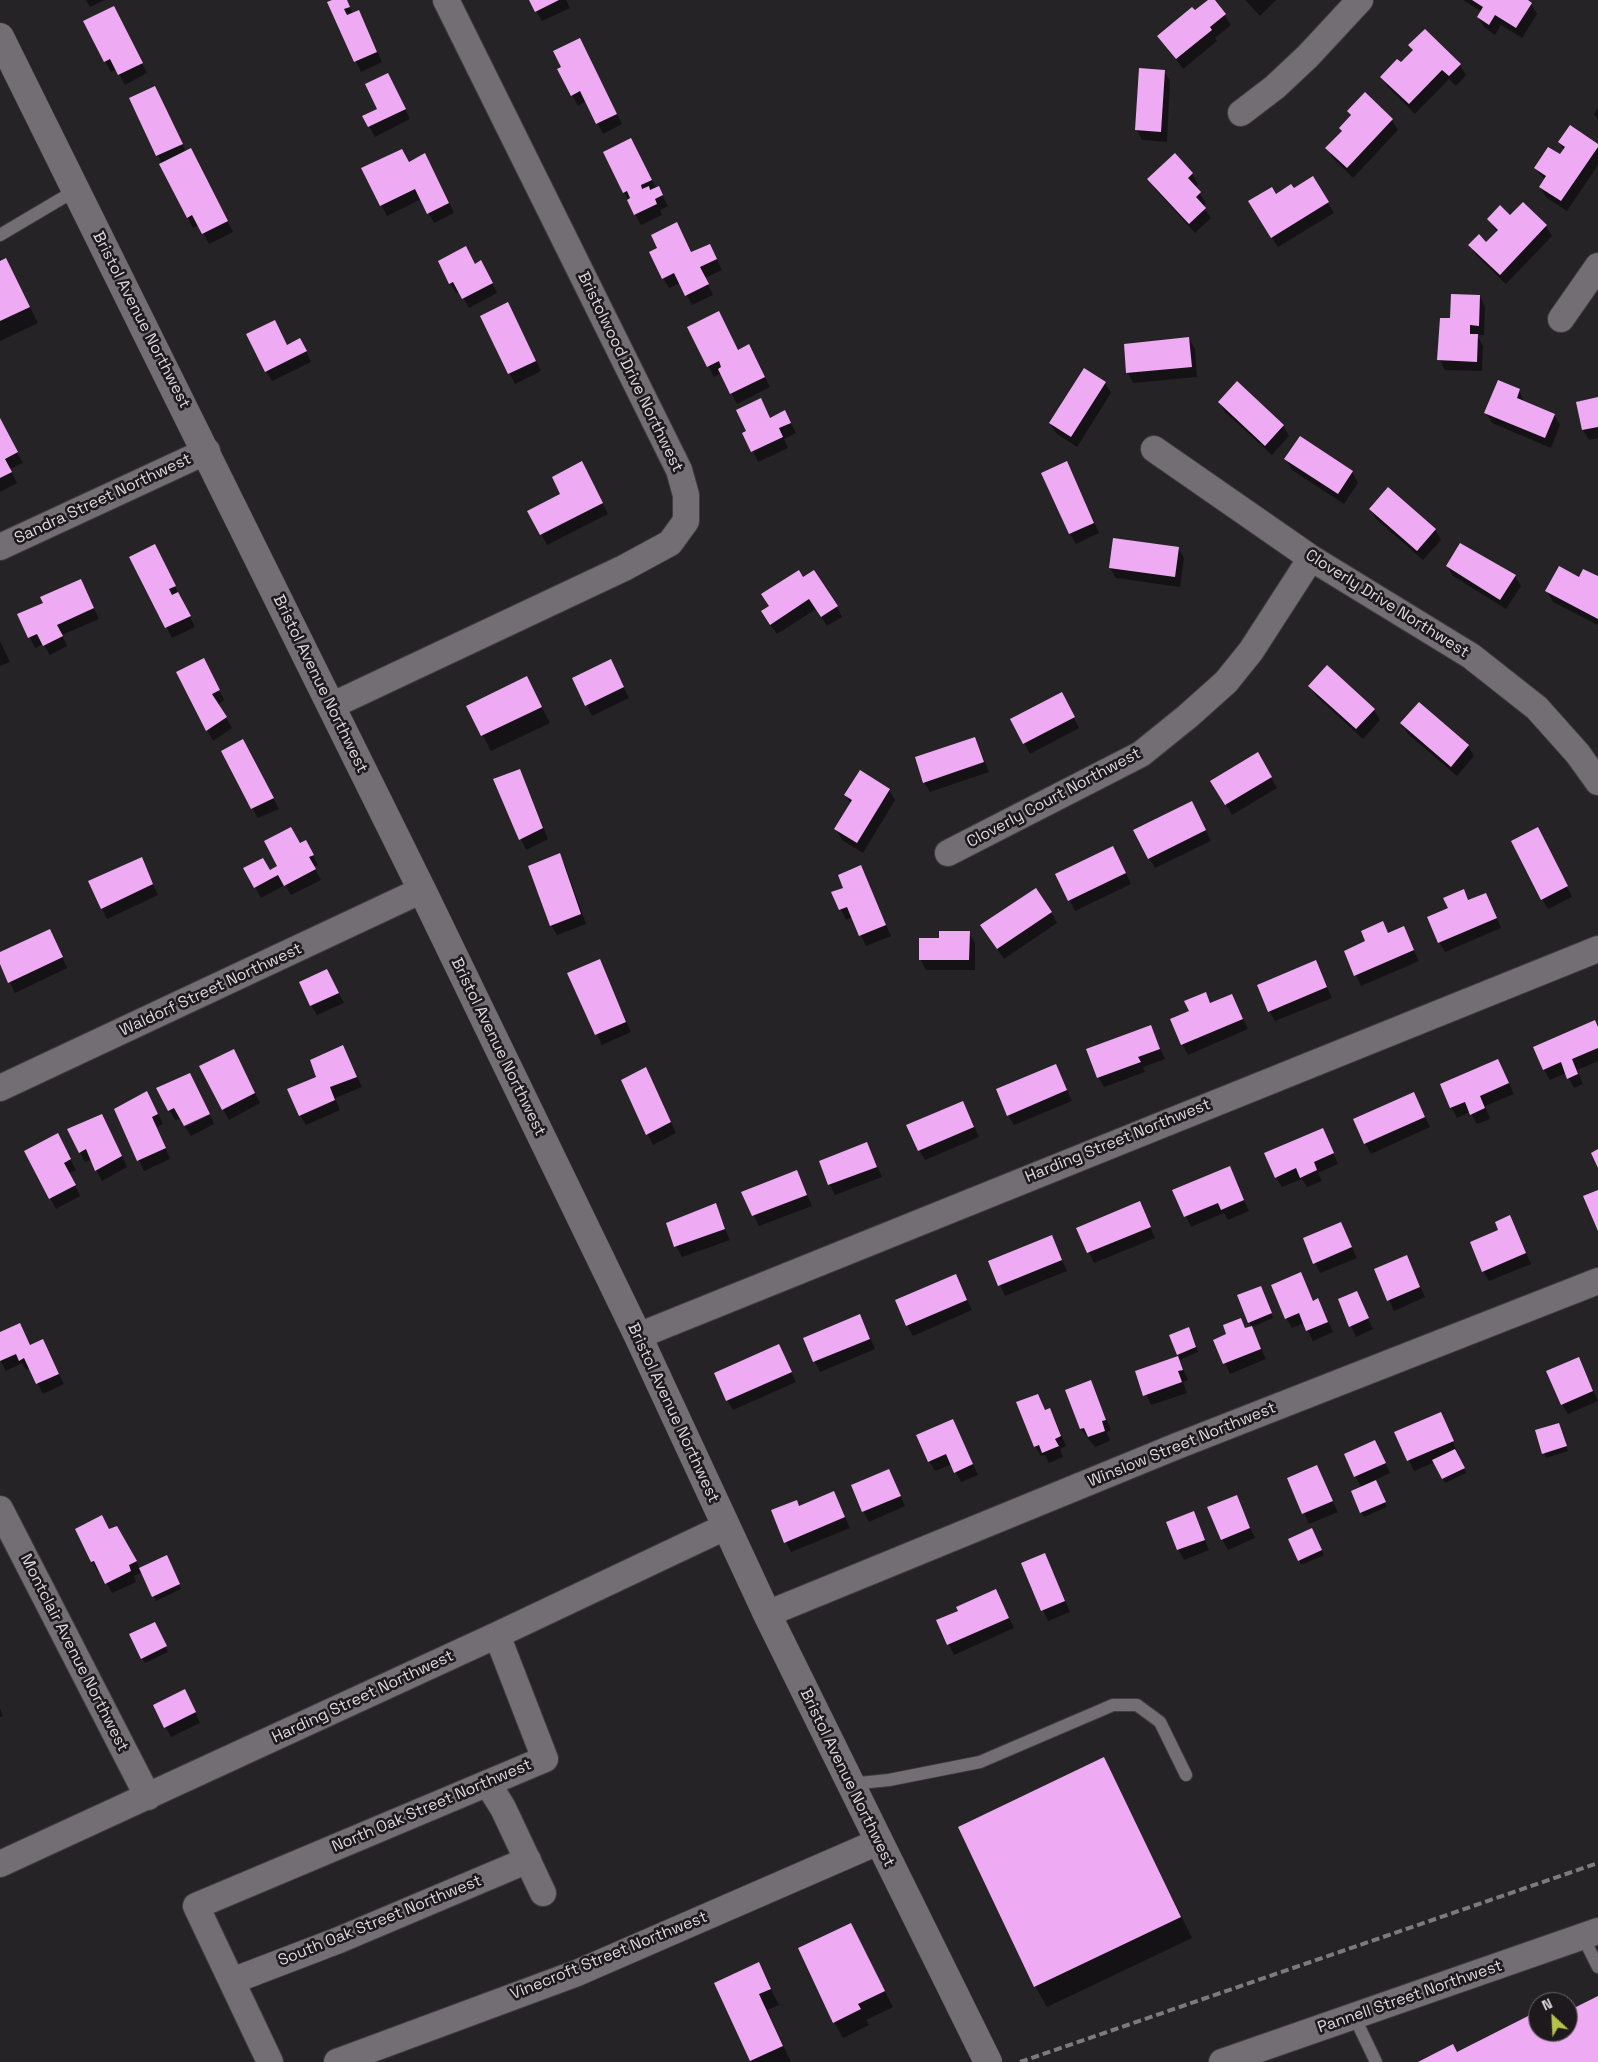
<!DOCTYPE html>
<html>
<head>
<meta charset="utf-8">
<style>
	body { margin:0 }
	#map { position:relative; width:1598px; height:2062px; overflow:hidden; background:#262327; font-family:"Space Grotesk",sans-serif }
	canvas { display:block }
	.north { position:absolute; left:1528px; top:1992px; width:50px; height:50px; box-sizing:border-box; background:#1d191d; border:1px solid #6a676a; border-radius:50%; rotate:335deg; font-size:14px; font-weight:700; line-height:20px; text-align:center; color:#dddbdd }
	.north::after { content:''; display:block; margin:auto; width:18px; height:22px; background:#b5c24a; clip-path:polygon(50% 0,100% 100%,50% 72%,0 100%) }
</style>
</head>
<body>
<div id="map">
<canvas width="1598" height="2062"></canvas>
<div class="north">N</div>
</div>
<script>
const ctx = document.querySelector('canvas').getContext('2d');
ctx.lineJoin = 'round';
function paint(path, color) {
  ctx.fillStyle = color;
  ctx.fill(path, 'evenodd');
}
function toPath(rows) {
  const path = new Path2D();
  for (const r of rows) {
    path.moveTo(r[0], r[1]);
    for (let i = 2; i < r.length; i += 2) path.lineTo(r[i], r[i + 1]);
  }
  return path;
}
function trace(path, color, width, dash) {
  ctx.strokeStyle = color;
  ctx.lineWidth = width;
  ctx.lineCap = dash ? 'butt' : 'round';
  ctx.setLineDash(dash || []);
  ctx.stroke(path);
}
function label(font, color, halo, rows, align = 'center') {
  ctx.font = font + ' "Space Grotesk",sans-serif';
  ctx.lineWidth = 5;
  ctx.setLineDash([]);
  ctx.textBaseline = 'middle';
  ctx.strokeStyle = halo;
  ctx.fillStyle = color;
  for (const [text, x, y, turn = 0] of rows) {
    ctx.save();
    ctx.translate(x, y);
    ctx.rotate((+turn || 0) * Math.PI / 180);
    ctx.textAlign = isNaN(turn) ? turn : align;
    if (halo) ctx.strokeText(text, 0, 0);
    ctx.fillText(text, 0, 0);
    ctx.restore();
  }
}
paint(toPath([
	[86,0,105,0,90,7],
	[335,0,346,0,353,14,364,22,382,62,361,72,328,3],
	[530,0,566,0,570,8,542,21],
	[1210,0,1214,0,1231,25,1215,38,1217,41,1183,69,1159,36],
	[1245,0,1276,0,1260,16],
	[1463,0,1526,0,1531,4,1537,14,1522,38,1501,25,1495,35,1484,27,1478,17,1482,12],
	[119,18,147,73,125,85,116,69,111,72,105,61],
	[1425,30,1460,65,1466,75,1456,86,1449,79,1415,114,1388,87,1382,77,1401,64,1413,51,1410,46],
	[585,49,622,124,603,134,586,101,578,106,572,95],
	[1164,71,1170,81,1167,142,1142,140,1137,130],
	[394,85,410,119,375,137,369,126],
	[1365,94,1392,120,1398,130,1353,178,1333,158,1327,148,1342,132,1340,129,1351,117,1348,111],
	[160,98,186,152,197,160,233,232,209,244,199,225,193,228,188,218,131,99],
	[1598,108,1598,120,1594,114],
	[1560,143,1598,145,1598,165,1567,211,1546,197,1540,187,1545,180,1535,168,1560,156,1564,150],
	[636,150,656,188,658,187,668,206,660,210,662,215,641,225,624,192],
	[409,163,431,165,454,213,434,223,421,199,387,216,363,169],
	[1192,174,1198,184,1195,187,1206,203,1203,206,1211,218,1195,233,1155,189,1149,179],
	[1293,190,1328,203,1334,213,1278,247,1256,212,1276,195],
	[1510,217,1546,226,1552,236,1506,284,1476,255,1470,245,1486,244,1497,232,1488,219],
	[692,254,715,255,722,270,705,278,713,295,692,305,680,283,669,288,663,278],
	[6,260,38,323,0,341,0,263],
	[475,265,487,272,497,293,469,308,460,292,456,293,450,283],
	[1480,296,1485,307,1484,335,1477,335,1483,346,1482,371,1445,370,1439,359],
	[513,314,541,371,515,384,481,317],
	[689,327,738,352,755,356,770,387,737,404,721,373,714,377],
	[1189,339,1195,349,1197,377,1133,383,1128,373],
	[288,346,306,350,311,362,272,381,266,371],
	[1105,383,1111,393,1077,447,1056,433,1050,423],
	[1237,383,1283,426,1289,436,1272,455,1225,412,1219,402],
	[1519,390,1524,402,1554,415,1560,425,1551,448,1492,423,1486,413],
	[1598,399,1598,438,1589,440,1583,430],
	[785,412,796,433,784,439,788,448,758,462,744,433],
	[0,422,23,463,10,469,17,483,0,492],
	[1300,438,1352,472,1358,483,1344,504,1292,470,1286,459],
	[587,473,608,514,547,545,529,511,562,494],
	[1072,473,1099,533,1076,544,1070,534],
	[1370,509,1435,530,1441,540,1423,560,1376,519],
	[1178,548,1184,558,1180,587,1116,578,1110,568],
	[160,556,195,627,172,638,131,557],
	[1447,566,1515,576,1521,586,1506,609,1453,576],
	[803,578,837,607,842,617,827,626,816,609,777,634,768,622,770,607],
	[1598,578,1598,625,1553,602,1547,591,1579,579],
	[86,591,99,619,62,635,67,646,50,655,43,644,35,648,19,615],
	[0,641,10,662,0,666],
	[209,670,224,700,218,705,232,728,213,741,178,673],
	[616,671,629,698,592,716,573,678],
	[527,678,550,723,491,751,468,706],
	[1310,686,1374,710,1380,720,1363,739,1316,696],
	[1067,704,1079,728,1030,754,1024,743],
	[1419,704,1468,746,1474,756,1457,776,1408,734,1402,724],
	[975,738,989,772,930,792,924,782],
	[249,750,279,809,258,818,252,808],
	[1257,754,1277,788,1232,815,1212,781],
	[520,770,548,839,526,850,494,780],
	[889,790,895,800,863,853,842,840,836,829,851,804,846,795],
	[1197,813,1211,841,1155,868,1149,858],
	[1543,839,1572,897,1548,909,1542,899],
	[300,845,311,852,318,865,314,867,321,880,291,895,285,885,261,898,255,887,269,871,279,866],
	[559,855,565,865,586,924,557,935,551,925],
	[1119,858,1131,884,1075,911,1057,875],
	[141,859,158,895,107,919,89,882],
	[860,867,891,936,866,946,852,917,846,920,833,893,844,888],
	[1463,891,1469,901,1491,905,1501,928,1445,952,1439,942,1449,909],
	[1051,912,1057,923,1004,959,988,936],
	[1403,928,1419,961,1361,986,1345,951],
	[969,933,975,943,975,970,926,970,920,959,940,939],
	[55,941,67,968,15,993,0,960,0,953],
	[599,961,631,1032,602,1045,569,974],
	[1315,961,1332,998,1275,1021,1269,1011],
	[332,981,344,1003,317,1015,311,1005],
	[1205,993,1211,1004,1232,995,1248,1029,1188,1055,1182,1044,1191,1012],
	[1150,1027,1165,1059,1143,1067,1145,1072,1104,1087,1098,1077],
	[1598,1028,1598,1061,1577,1070,1583,1084,1574,1088,1566,1073,1550,1080,1544,1070],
	[343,1046,362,1087,335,1098,340,1110,306,1125,300,1115,318,1078],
	[239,1060,260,1103,229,1120,223,1109],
	[1498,1061,1514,1094,1485,1106,1490,1119,1477,1124,1470,1112,1457,1118,1451,1107],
	[1055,1065,1072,1101,1014,1125,1008,1115],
	[651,1079,676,1133,653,1145,622,1081],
	[157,1088,209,1113,175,1120],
	[147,1092,163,1124,157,1127,170,1159,144,1171,115,1110],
	[1413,1093,1430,1127,1371,1154,1365,1143],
	[963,1102,979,1137,925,1160,919,1150],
	[210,1115,214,1124,191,1136,185,1127],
	[107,1125,127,1167,102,1181,91,1160,85,1162,80,1152],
	[1322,1129,1338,1164,1318,1173,1322,1181,1307,1187,1302,1179,1282,1187,1276,1177],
	[867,1144,882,1177,835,1195,829,1184],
	[63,1145,76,1170,69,1173,80,1196,56,1209,50,1198],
	[1229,1168,1249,1211,1228,1220,1224,1213,1191,1227,1174,1190],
	[797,1172,812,1206,759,1226,743,1193],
	[1139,1203,1155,1238,1094,1263,1078,1228],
	[715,1205,730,1240,682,1257,676,1246],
	[1341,1223,1357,1258,1320,1273,1315,1263],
	[1515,1227,1531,1264,1489,1281,1483,1271],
	[1051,1237,1067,1271,1005,1296,990,1262],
	[1406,1257,1425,1297,1394,1311,1376,1270],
	[1300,1274,1314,1302,1323,1310,1333,1332,1313,1341,1304,1323,1292,1328,1286,1318],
	[955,1275,972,1310,913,1336,907,1325],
	[1263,1292,1273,1318,1252,1327,1249,1322],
	[1356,1292,1373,1329,1356,1337,1339,1300],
	[860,1315,875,1349,820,1372,804,1339],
	[1240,1320,1246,1329,1251,1327,1266,1359,1230,1374,1215,1340,1228,1335],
	[19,1324,31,1346,48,1351,64,1384,43,1394,30,1368,26,1370,22,1363,6,1371,0,1360,0,1333],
	[1191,1334,1198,1352,1179,1360,1188,1380,1183,1382,1187,1393,1151,1405,1136,1372,1180,1356,1178,1354],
	[779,1346,796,1382,733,1410,727,1400],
	[1578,1358,1598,1401,1568,1414,1562,1404],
	[1090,1381,1111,1430,1107,1432,1110,1441,1095,1447,1081,1429,1066,1390],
	[1037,1395,1045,1411,1049,1409,1055,1419,1066,1446,1060,1449,1063,1457,1049,1463,1045,1455,1041,1456,1035,1446],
	[1441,1414,1466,1473,1445,1483,1435,1462,1414,1471,1396,1433],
	[953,1420,978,1475,961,1482,952,1464,935,1471,929,1461],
	[1559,1424,1568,1451,1546,1458,1536,1431],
	[1375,1441,1390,1473,1375,1480,1387,1507,1364,1517,1361,1512,1362,1488,1355,1476],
	[1316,1466,1338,1512,1309,1524,1288,1478],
	[889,1470,905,1506,869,1522,863,1511],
	[1236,1496,1255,1538,1228,1550,1222,1539],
	[839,1503,850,1528,791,1552,786,1542,800,1507],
	[1193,1513,1209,1550,1184,1560,1178,1549],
	[109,1530,133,1555,140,1569,169,1561,181,1589,156,1601,142,1572,134,1576,136,1582,112,1593,100,1571,98,1572,92,1561],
	[1314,1534,1324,1555,1301,1565,1299,1560],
	[1044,1554,1070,1612,1048,1621,1023,1563],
	[996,1591,1014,1628,954,1655,938,1621],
	[157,1628,168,1652,145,1663,142,1658],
	[190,1701,200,1723,171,1737,165,1727],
	[0,1709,3,1716,0,1717],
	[1104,1759,1192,1938,1047,2007,1035,1986],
	[851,1924,893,2007,866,2020,869,2025,843,2038,834,2022],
	[758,1964,779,2005,767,2010,791,2062,752,2062,716,1983]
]), '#0007');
paint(toPath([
	[332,0,347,0,350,7,344,9,347,15,359,10,377,52,354,62,327,2],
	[529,0,559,0,535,12],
	[1208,0,1215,0,1226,14,1210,27,1212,30,1176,59,1157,36,1192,7,1195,10],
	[1472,0,1528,0,1532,3,1516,28,1495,15,1489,25,1477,17,1483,7],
	[114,6,143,63,118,75,110,59,104,62,83,21],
	[1425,29,1461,64,1449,76,1442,70,1409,104,1380,77,1397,59,1401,62,1413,50,1408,45],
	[580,38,617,114,596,124,580,91,571,96,557,69,561,67,553,51],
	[1139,68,1165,70,1161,132,1135,130],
	[388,73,406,109,368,127,362,116,377,109,365,84],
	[155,86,183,144,156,156,129,98],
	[1365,92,1393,119,1347,168,1325,148,1342,131,1339,128,1351,115,1347,111],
	[1570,125,1598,144,1598,147,1561,201,1539,187,1546,176,1534,168,1548,147,1560,154,1565,147,1558,142],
	[631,138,652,180,641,185,642,189,649,186,650,190,659,186,663,195,655,199,657,204,634,215,627,200,630,198,627,191,623,193,603,152],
	[191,148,228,221,202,234,192,215,187,218,159,164],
	[402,149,409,162,425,153,449,203,427,214,415,189,380,206,361,168],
	[1175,153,1193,173,1188,178,1201,192,1196,197,1206,208,1189,224,1147,179],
	[1313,176,1329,202,1271,238,1248,201,1272,187,1276,194,1291,184,1294,188],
	[1523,202,1547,225,1500,275,1468,245,1479,234,1486,242,1498,230,1487,219,1500,205,1510,215],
	[677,222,691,252,710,244,717,259,700,267,709,284,685,296,674,273,662,279,649,252,657,248,651,235],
	[466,246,475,264,481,260,493,283,462,299,453,282,449,284,438,261],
	[6,258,30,307,0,321,0,261],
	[1451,294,1480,295,1479,326,1470,325,1470,334,1478,334,1477,362,1437,360,1440,318,1450,318],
	[508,302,536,361,508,374,480,316],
	[719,311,738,350,749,344,765,377,730,394,718,369,721,367,719,361,707,367,687,327],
	[275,320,287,345,300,338,307,351,265,372,246,334],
	[1189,337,1192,367,1126,373,1124,344],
	[1084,368,1106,382,1071,437,1049,423],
	[1498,380,1520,389,1517,398,1555,414,1545,438,1484,413],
	[1237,381,1284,425,1265,446,1218,402],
	[1598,397,1598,427,1582,430,1576,402],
	[761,398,770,418,785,410,791,423,779,428,783,437,751,452,742,433,746,431,736,410],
	[0,418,18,452,5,459,12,472,0,478],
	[1300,436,1353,471,1338,494,1284,459],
	[582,461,603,503,540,535,527,511,560,494,552,477],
	[1067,461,1094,523,1069,534,1041,473],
	[1388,487,1436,529,1417,551,1369,509],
	[1113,538,1179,547,1175,577,1109,568],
	[1460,543,1516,575,1500,600,1446,566],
	[155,544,176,586,169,589,172,595,178,592,191,616,165,628,129,557],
	[1559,566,1579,577,1583,569,1598,576,1598,619,1545,591],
	[799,570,803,577,814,570,838,606,821,617,809,599,770,625,761,611,769,606,761,594],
	[81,579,94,608,57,625,63,636,43,646,37,634,28,638,17,614,43,603,40,597],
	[204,658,220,690,212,694,227,717,206,731,176,672],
	[611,659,624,687,585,706,572,678],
	[1327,665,1375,709,1356,729,1308,686],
	[527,676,542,707,481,736,466,706],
	[1062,692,1075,717,1023,744,1010,719],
	[1419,702,1469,745,1451,767,1400,723],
	[975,737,984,762,923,783,915,757],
	[243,739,274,798,251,809,221,751],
	[1258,752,1272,777,1225,805,1210,781],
	[520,769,543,828,519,840,493,779],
	[860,770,890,789,857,843,834,829,852,800,844,795],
	[1192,801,1206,830,1148,859,1133,830],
	[291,827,300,843,306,840,314,855,309,857,316,869,284,886,278,875,254,888,243,868,263,858,270,870,277,866,264,841],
	[1538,827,1568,886,1541,900,1511,841],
	[1113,846,1126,873,1068,901,1055,874],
	[560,853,581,914,550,926,528,866],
	[142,857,153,884,101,909,88,881],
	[861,865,886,925,859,936,847,907,839,910,831,892,843,888,838,875],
	[1036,888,1052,912,997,949,980,925],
	[1464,889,1468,900,1486,893,1497,918,1438,943,1427,917,1448,908,1443,898],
	[1383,921,1388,933,1404,926,1414,950,1354,976,1344,951,1365,941,1361,931],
	[50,929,63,957,8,983,0,964,0,952],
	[939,931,970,931,969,960,919,960,919,938,939,938],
	[600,959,626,1022,595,1035,567,973],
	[1316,960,1327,987,1268,1012,1257,985],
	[327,969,339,993,310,1006,299,982],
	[1206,992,1210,1003,1232,994,1243,1019,1181,1045,1170,1019,1189,1011,1184,1001],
	[1595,1020,1598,1027,1598,1048,1572,1059,1578,1074,1567,1079,1561,1062,1543,1070,1533,1047],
	[1151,1025,1160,1049,1138,1057,1141,1062,1097,1078,1086,1049],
	[343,1045,357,1077,330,1087,335,1100,299,1116,287,1089,316,1077,310,1060],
	[234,1049,255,1093,222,1110,199,1066],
	[1498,1059,1509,1083,1480,1096,1485,1108,1470,1115,1465,1102,1450,1108,1440,1084],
	[1056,1064,1067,1090,1007,1116,996,1089],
	[646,1067,671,1122,646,1135,621,1080],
	[190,1073,210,1114,184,1126,174,1108,168,1111,156,1088],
	[147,1091,158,1114,152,1117,166,1148,137,1161,114,1109],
	[1414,1092,1425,1117,1364,1144,1353,1119],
	[963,1101,974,1127,918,1151,906,1125],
	[102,1114,122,1156,95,1171,86,1149,79,1153,67,1129],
	[1323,1128,1334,1153,1314,1162,1317,1170,1300,1178,1296,1168,1275,1178,1264,1153],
	[58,1133,71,1159,64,1163,76,1185,49,1199,24,1151],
	[867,1142,877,1167,828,1185,819,1161],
	[1598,1149,1598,1168,1591,1153],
	[1230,1166,1244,1200,1221,1210,1218,1203,1184,1217,1172,1190],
	[797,1170,807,1195,752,1216,741,1192],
	[1598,1190,1598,1231,1583,1196],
	[1140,1201,1151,1227,1087,1253,1076,1228],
	[716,1203,725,1229,674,1247,666,1223],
	[1510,1215,1526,1253,1482,1272,1470,1242,1498,1230,1495,1222],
	[1341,1222,1352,1247,1313,1264,1303,1238],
	[1052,1235,1062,1260,998,1286,988,1261],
	[1407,1255,1420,1287,1387,1301,1374,1269],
	[1301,1272,1313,1301,1318,1298,1328,1322,1306,1331,1299,1313,1285,1319,1271,1285],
	[956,1274,967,1300,906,1326,895,1300],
	[1261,1286,1272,1313,1248,1323,1237,1295],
	[1357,1291,1369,1318,1349,1327,1338,1299],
	[860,1314,870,1339,813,1362,803,1338],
	[1241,1318,1245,1328,1252,1326,1261,1349,1223,1364,1213,1340,1226,1334,1223,1325],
	[20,1323,30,1345,43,1339,59,1374,36,1384,24,1358,19,1361,16,1354,0,1361,0,1332],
	[1189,1327,1196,1347,1177,1355,1169,1335],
	[779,1344,792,1372,726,1401,714,1373],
	[1178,1356,1183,1370,1178,1371,1182,1382,1143,1396,1135,1371],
	[1579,1357,1593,1391,1561,1405,1546,1371],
	[1091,1380,1106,1420,1102,1421,1105,1431,1088,1437,1084,1428,1080,1429,1065,1390],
	[1038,1394,1045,1410,1050,1408,1061,1436,1055,1439,1059,1446,1042,1453,1039,1445,1034,1447,1016,1402],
	[1441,1412,1454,1441,1407,1461,1394,1432],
	[953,1419,973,1464,954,1473,946,1454,928,1462,916,1435],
	[1559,1423,1567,1446,1542,1454,1535,1430],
	[1375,1440,1386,1463,1354,1477,1344,1454],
	[1455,1449,1465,1468,1442,1479,1432,1460],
	[1317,1465,1333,1501,1302,1514,1287,1478],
	[889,1469,901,1496,862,1512,851,1485],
	[1376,1480,1386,1502,1360,1513,1351,1491],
	[834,1491,845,1517,784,1543,771,1510,797,1500,799,1506],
	[1237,1495,1250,1528,1221,1540,1207,1507],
	[1194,1511,1205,1540,1177,1550,1166,1522],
	[102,1515,109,1529,117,1526,137,1561,129,1565,131,1571,105,1584,94,1561,91,1562,75,1529],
	[1312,1528,1322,1550,1298,1561,1288,1539],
	[1045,1553,1065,1601,1041,1611,1021,1563],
	[167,1555,180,1584,152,1597,139,1568],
	[996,1589,1009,1618,947,1645,936,1620,958,1611,956,1607],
	[155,1622,167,1646,141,1659,129,1634],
	[185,1689,196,1712,164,1728,153,1705],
	[1104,1757,1181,1917,1034,1987,958,1827],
	[851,1923,885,1991,858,2004,861,2009,833,2023,798,1948],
	[759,1962,771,1989,759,1994,783,2046,750,2061,714,1983],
	[1598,1996,1598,2062,1418,2062,1453,2044,1457,2052,1538,2011,1538,2032,1568,2032,1568,2011]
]), '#eeaaf2');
const lane = toPath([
	[0,235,76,190],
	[850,1784,889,1780,980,1762,1113,1705,1137,1705,1160,1722,1186,1775],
	[1583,1937,1598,1967],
	[1354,2016,1376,2062]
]);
const street = toPath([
	[1241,113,1275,87,1308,56,1360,0],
	[1561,319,1598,266],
	[1154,449,1311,558,1471,656,1537,708,1578,754,1598,782],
	[0,547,207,451],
	[331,706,624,568,670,543,686,521,686,495,679,470,446,0],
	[948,853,1141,754,1188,716,1226,682,1251,651,1311,558],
	[0,1088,422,890],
	[638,1336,1598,949],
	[0,1509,148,1797],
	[767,1614,1177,1446,1598,1281],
	[488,1784,503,1808,543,1893],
	[0,1864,497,1635,725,1527],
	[232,1981,339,1940,528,1860],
	[270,2062,196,1906,545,1759,497,1635],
	[337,2062,577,1973,878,1842],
	[1222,2062,1598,1931]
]);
const secondary = toPath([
	[0,37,422,890,638,1336,767,1614,988,2062]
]);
trace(lane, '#403e41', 14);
trace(street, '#403e41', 28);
trace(secondary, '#403e41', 29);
trace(lane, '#736e73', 12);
trace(street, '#736e73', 26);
trace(secondary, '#736e73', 28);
trace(toPath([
	[1020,2062,1598,1863]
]), '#7c7a7d', 4, [8, 4]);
label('16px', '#dddbdd', '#1d191d', [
	["Bristol Avenue Northwest",141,320,63],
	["Bristolwood Drive Northwest",630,372,64],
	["Sandra Street Northwest",103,499,-25],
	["Cloverly Drive Northwest",1387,604,32],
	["Bristol Avenue Northwest",320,684,64],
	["Cloverly Court Northwest",1054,798,-28],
	["Waldorf Street Northwest",211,990,-25],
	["Bristol Avenue Northwest",498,1047,64],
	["Harding Street Northwest",1118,1141,-22],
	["Bristol Avenue Northwest",673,1413,65],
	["Winslow Street Northwest",1182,1445,-22],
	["Montclair Avenue Northwest",74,1653,63],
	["Harding Street Northwest",363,1697,-25],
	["Bristol Avenue Northwest",847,1778,64],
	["North Oak Street Northwest",432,1806,-23],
	["South Oak Street Northwest",380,1921,-22],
	["Vinecroft Street Northwest",609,1956,-22],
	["Pannell Street Northwest",1410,1997,-19]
]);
</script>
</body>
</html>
